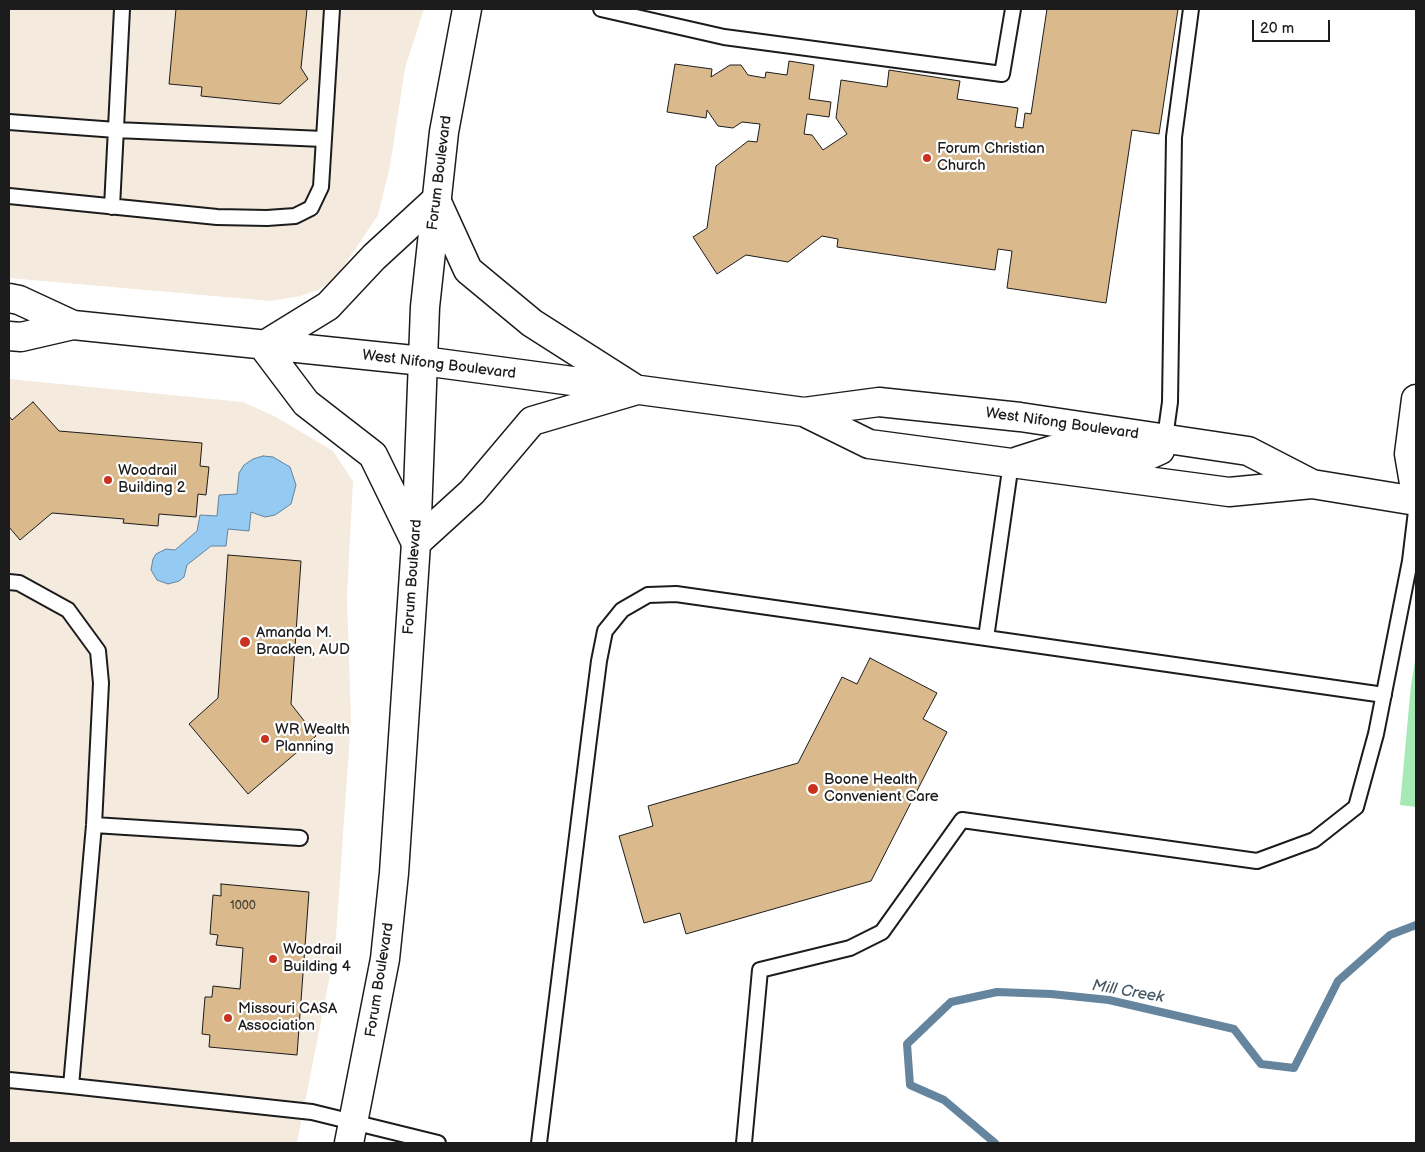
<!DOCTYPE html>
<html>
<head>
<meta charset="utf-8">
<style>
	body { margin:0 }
	#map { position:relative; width:1425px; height:1152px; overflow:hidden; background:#fff; font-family:"Balsamiq Sans",sans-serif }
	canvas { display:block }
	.frame { position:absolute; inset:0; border:10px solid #1c1c1c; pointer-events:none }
	.scale { position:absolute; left:1252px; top:20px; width:78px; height:22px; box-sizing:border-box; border:2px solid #1c1c1c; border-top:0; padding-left:6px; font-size:15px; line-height:18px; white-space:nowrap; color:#1c1c1c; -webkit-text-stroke:4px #fff; paint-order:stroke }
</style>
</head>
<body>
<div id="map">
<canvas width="1425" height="1152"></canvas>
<div class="frame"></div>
<div class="scale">20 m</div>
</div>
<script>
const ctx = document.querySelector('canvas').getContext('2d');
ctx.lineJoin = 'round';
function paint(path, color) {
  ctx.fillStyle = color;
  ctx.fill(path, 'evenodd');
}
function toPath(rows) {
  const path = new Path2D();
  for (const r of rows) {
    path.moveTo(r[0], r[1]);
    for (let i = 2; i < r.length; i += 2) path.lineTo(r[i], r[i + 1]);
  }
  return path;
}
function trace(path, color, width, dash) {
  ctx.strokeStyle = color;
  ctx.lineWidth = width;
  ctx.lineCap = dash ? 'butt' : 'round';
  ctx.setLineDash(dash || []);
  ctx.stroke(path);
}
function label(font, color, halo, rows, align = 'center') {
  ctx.font = font + ' "Balsamiq Sans",sans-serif';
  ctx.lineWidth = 4.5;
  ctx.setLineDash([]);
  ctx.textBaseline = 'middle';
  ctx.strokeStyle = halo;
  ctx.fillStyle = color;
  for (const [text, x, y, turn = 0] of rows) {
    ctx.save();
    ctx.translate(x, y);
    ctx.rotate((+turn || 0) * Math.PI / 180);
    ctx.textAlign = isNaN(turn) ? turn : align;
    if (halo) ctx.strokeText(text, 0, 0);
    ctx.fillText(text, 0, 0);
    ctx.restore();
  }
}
paint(toPath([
	[9,9,424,9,405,68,390,166,378,215,336,278,318,290,300,296,271,301,9,278],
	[9,379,243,402,276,417,333,451,353,481,347,596,351,720,335,950,297,1143,9,1143]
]), '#f4eadd');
paint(toPath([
	[1416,655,1416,807,1400,805,1411,685]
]), '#a5e9b4');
const water = toPath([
	[263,456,273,457,290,467,296,485,291,504,275,515,265,517,251,512,249,531,228,529,226,546,211,546,187,565,184,577,179,581,168,584,157,580,151,570,153,559,156,554,166,549,175,550,197,531,200,515,217,516,219,495,237,494,239,473,244,465,253,459,263,456]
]);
paint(water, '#95caf3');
trace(water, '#65849d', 1);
trace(toPath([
	[995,1143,944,1100,910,1085,907,1044,951,1002,997,992,1051,994,1109,1000,1234,1029,1261,1064,1294,1068,1338,981,1390,935,1416,925]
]), '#65849d', 8);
const building = toPath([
	[176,9,307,9,301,68,308,79,280,104,201,96,202,87,169,84,176,9],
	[1047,9,1178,9,1159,134,1132,130,1106,303,1007,288,1012,251,998,249,995,270,837,247,838,239,822,236,788,262,746,255,717,274,693,237,707,228,716,166,748,141,757,142,760,124,742,122,733,128,718,126,707,110,706,118,667,112,675,64,712,69,711,77,730,65,741,65,748,75,765,78,766,72,787,75,789,61,814,65,809,99,831,102,829,117,807,114,804,134,812,135,823,150,847,134,836,118,841,80,887,87,889,70,960,81,957,99,1018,108,1015,127,1023,128,1025,113,1031,114,1047,9],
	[33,402,59,431,202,443,200,466,209,467,206,495,198,494,196,517,159,514,158,526,123,523,124,519,52,513,20,540,9,527,9,416,12,420,33,402],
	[228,555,301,561,291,704,316,736,248,794,189,724,218,698,228,555],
	[870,658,937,693,923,719,947,732,871,881,686,934,680,913,644,923,619,836,653,826,648,806,798,763,842,677,857,684,870,658],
	[221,884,309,892,297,1055,209,1047,210,1035,202,1034,205,997,212,997,213,986,240,989,243,948,216,945,218,935,210,934,213,895,221,896,221,884]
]);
paint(building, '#daba8d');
trace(building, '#1c1c1c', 1);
const service = toPath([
	[601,9,724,37,1002,74,1013,9],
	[9,122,116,130,323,139],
	[9,196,217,217,267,218,295,216,311,208,321,187,332,9],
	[112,207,122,9],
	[1165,438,1170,402,1174,137,1191,9],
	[9,582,19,583,68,610,98,651,101,683,94,825,71,1086,9,1080],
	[986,638,1384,695],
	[94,825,300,838],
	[71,1086,312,1112,438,1143],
	[539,1143,589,739,599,661,605,631,622,610,648,595,676,594,986,638,1011,463],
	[744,1143,760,970,850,948,882,932,962,820,1257,861,1314,840,1356,807,1376,734,1410,561,1416,511]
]);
const minor = toPath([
	[1416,399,1409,454,1416,495]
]);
const tertiary = toPath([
	[349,1143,385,959,394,873,416,543,425,307,444,132,467,9]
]);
const secondary = toPath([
	[436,200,468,270,532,323,637,390,532,421,472,492,416,543,373,455,306,403,263,346,328,306,374,257,436,200],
	[9,298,19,300,73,325,423,361,804,412,879,402,1020,417,1248,451,1312,484],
	[9,336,21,337,73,325],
	[804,412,869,444,1229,492,1312,484,1416,501],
	[1018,461,1062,447,1149,455,1160,450,1165,438]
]);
trace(service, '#1c1c1c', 18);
trace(minor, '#1c1c1c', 31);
trace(tertiary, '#1c1c1c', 31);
trace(secondary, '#1c1c1c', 31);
trace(service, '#fff', 14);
trace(minor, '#fff', 28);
trace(tertiary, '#fff', 28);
trace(secondary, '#fff', 28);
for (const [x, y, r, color] of [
	[927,158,5,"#c8321e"],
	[108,480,5,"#c8321e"],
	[245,642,6,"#c8321e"],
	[265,739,5,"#c8321e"],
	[813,789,6,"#c8321e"],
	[273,959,5,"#c8321e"],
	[228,1018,5,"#c8321e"]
]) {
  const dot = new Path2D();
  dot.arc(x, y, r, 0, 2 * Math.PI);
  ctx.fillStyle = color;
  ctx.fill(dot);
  trace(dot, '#fff', 2);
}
label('12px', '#4c4438', null, [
	["1000",243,906]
]);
label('15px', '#1c1c1c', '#fff', [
	["Forum Christian",937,149],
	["Church",937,166],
	["Woodrail",118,471],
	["Building 2",118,488],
	["Amanda M.",256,633],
	["Bracken, AUD",256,650],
	["WR Wealth",275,730],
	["Planning",275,747],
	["Boone Health",824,780],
	["Convenient Care",824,797],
	["Woodrail",283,950],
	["Building 4",283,967],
	["Missouri CASA",238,1009],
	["Association",238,1026]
], 'left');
label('15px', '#1c1c1c', '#fff', [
	["Forum Boulevard",440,173,-83],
	["West Nifong Boulevard",439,365,7],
	["West Nifong Boulevard",1062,424,8],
	["Forum Boulevard",413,577,-86],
	["Forum Boulevard",380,980,-81]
]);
label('italic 16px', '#465967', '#fff', [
	["Mill Creek",1128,992,10]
]);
</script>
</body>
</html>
